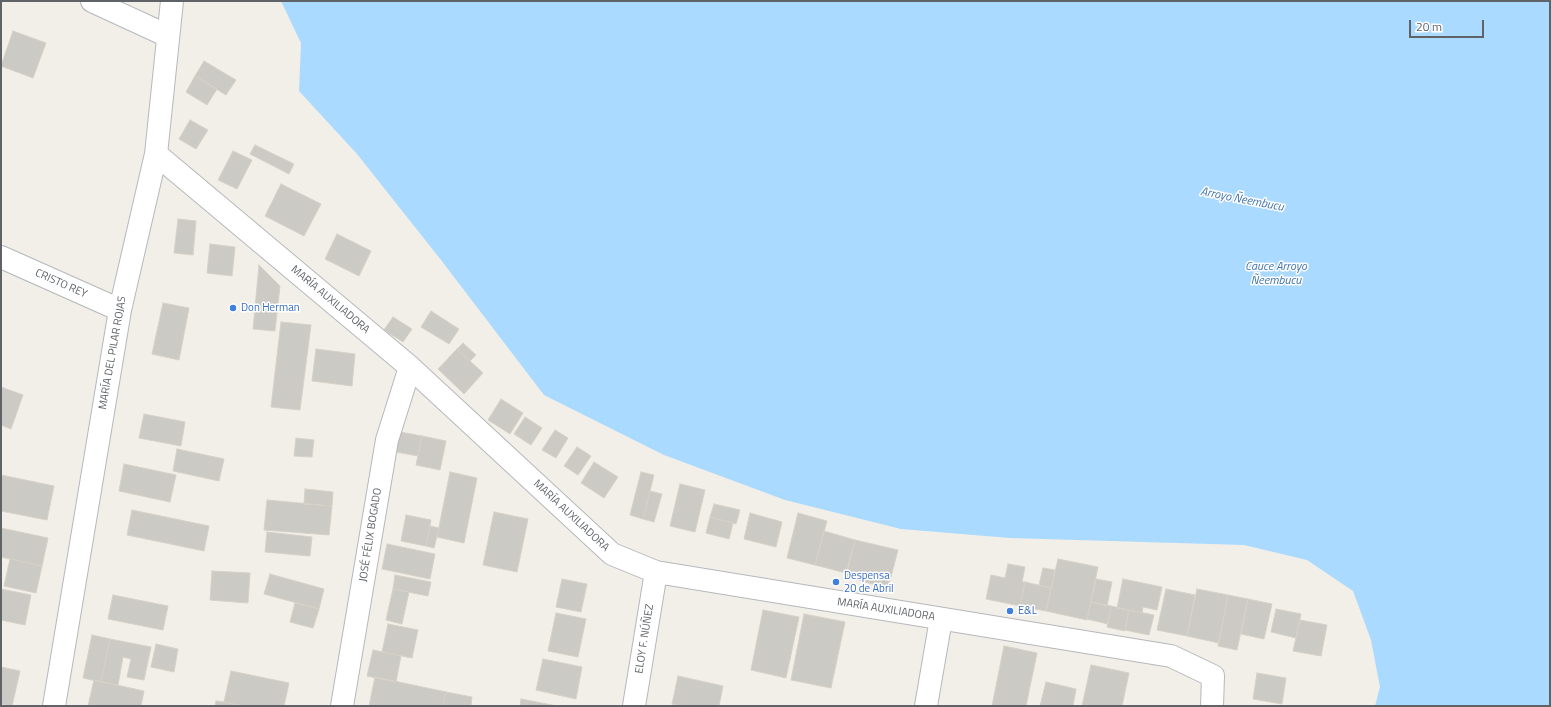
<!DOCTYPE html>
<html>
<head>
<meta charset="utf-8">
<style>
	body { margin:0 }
	#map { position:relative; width:1551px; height:707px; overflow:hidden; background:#f1efe8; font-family:"Titillium Web",sans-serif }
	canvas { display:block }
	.frame { position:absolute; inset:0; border:2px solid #5f6368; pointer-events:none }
	.scale { position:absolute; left:1409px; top:20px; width:75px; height:18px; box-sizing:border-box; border:2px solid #5f6368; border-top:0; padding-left:5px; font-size:12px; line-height:14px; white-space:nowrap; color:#5f6368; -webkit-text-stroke:3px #fff; paint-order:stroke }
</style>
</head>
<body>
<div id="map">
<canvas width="1551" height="707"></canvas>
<div class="frame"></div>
<div class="scale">20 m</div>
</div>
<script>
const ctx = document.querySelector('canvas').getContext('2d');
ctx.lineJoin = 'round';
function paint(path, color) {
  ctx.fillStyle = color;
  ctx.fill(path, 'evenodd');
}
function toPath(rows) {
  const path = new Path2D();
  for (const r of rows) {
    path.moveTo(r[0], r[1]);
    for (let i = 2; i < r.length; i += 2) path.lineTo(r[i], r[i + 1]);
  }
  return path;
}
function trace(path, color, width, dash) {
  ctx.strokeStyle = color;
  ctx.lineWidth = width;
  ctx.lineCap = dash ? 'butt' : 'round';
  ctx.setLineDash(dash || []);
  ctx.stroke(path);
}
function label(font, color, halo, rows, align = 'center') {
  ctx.font = font + ' "Titillium Web",sans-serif';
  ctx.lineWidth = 3;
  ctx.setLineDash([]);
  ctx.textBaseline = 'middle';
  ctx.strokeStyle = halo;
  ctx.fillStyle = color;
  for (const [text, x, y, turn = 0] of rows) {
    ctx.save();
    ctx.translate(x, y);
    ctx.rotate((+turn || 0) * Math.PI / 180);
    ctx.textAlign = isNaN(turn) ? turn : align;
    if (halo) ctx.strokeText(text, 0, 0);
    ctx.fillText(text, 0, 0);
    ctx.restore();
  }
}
paint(toPath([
	[281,1,1550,1,1550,706,1375,706,1380,687,1371,640,1353,591,1307,560,1244,545,1010,538,901,529,785,500,664,455,544,395,441,260,357,154,299,91,301,43]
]), '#aadaff');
const building = toPath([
	[13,31,46,43,33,78,1,66,13,31],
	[204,61,236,80,226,95,195,76,204,61],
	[195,76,217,89,207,105,186,92,195,76],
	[190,120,208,130,196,149,179,139,190,120],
	[255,145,294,164,289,174,250,154,255,145],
	[233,151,252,160,237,189,218,180,233,151],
	[281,184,321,204,304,236,265,216,281,184],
	[178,219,196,221,193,255,174,253,178,219],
	[337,234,371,251,359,276,325,259,337,234],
	[210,244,235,247,232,276,207,273,210,244],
	[259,265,280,286,275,331,253,329,259,265],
	[163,303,189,308,179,360,152,354,163,303],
	[431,311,459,329,449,344,421,327,431,311],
	[393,317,412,329,403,342,384,330,393,317],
	[281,322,311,325,300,410,271,407,281,322],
	[463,343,476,355,470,361,457,349,463,343],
	[316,349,355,354,352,386,312,381,316,349],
	[457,349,483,373,464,394,438,369,457,349],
	[1,387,23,395,11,429,1,425,1,387],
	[501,399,523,413,510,434,488,420,501,399],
	[144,414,185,422,181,446,139,438,144,414],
	[525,417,542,428,531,445,514,434,525,417],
	[555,430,568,438,556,458,542,450,555,430],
	[400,432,422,436,418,456,396,452,400,432],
	[422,436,446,441,440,470,416,465,422,436],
	[296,438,314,440,312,457,294,456,296,438],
	[577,447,591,456,578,475,564,466,577,447],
	[177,449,224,459,219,481,173,471,177,449],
	[594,462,618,477,604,498,581,483,594,462],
	[124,464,176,475,170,502,119,491,124,464],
	[450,472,477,478,464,543,437,537,450,472],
	[641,472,654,475,643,519,630,515,641,472],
	[1,475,54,486,47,520,1,511,1,475],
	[680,484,705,490,695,532,670,526,680,484],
	[305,489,333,492,332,506,304,504,305,489],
	[650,491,662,494,654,522,643,519,650,491],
	[267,500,332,506,329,535,264,530,267,500],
	[714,504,740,510,736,524,710,517,714,504],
	[132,510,209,526,204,551,127,535,132,510],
	[494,512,528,519,517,572,483,565,494,512],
	[750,513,782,522,776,547,744,539,750,513],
	[798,513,827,521,815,565,787,558,798,513],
	[406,515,431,520,426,546,401,541,406,515],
	[710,517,733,523,729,539,706,533,710,517],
	[430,526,439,528,434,548,426,546,430,526],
	[1,528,48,538,42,566,1,557,1,528],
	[824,531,855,540,846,573,815,565,824,531],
	[267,532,312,537,310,556,265,552,267,532],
	[855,540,898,550,888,588,846,577,855,540],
	[387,544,435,554,430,579,382,569,387,544],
	[10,559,42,566,36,593,4,586,10,559],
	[1058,559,1098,567,1087,620,1046,611,1058,559],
	[1008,564,1025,567,1022,582,1025,582,1020,606,986,599,991,575,1005,578,1008,564],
	[1043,568,1055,570,1051,588,1039,585,1043,568],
	[212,571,250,573,248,603,210,600,212,571],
	[270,574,324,589,319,609,264,594,270,574],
	[395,575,431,582,428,596,393,589,395,575],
	[562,579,587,584,581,612,556,607,562,579],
	[1096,579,1112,582,1107,606,1091,602,1096,579],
	[1123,579,1162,587,1157,610,1143,607,1142,613,1117,608,1123,579],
	[1025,582,1051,588,1046,611,1020,606,1025,582],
	[1,589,31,595,25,625,1,620,1,589],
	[393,589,409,592,402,624,386,620,393,589],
	[1166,589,1195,595,1187,636,1157,630,1166,589],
	[1197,589,1228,595,1219,643,1187,636,1197,589],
	[113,595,168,606,163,630,108,619,113,595],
	[1228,595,1248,599,1237,650,1218,646,1228,595],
	[1248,599,1272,604,1264,639,1241,634,1248,599],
	[1091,602,1111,606,1108,624,1087,619,1091,602],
	[295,603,319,609,313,628,290,622,295,603],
	[1111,606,1129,610,1125,631,1107,627,1111,606],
	[1276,609,1301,614,1296,638,1271,632,1276,609],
	[763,610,799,617,786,678,751,670,763,610],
	[1129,610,1154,615,1149,635,1125,630,1129,610],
	[556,613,586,619,578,657,548,651,556,613],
	[804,614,845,622,831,688,791,680,804,614],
	[1300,620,1327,625,1321,656,1293,651,1300,620],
	[388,624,418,630,412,658,382,652,388,624],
	[92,635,110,639,101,682,83,678,92,635],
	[110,639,151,647,144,680,127,677,131,659,123,657,118,685,101,682,110,639],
	[156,644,178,649,174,672,151,667,156,644],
	[1004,646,1037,653,1026,706,992,706,1004,646],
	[373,650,401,656,396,682,367,676,373,650],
	[543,659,582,667,576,699,536,690,543,659],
	[1091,665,1129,673,1122,706,1082,706,1091,665],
	[1,667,20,671,12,706,1,704,1,667],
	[231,671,289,683,284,706,243,706,224,702,231,671],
	[1257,673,1286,678,1282,704,1253,699,1257,673],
	[678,676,723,686,719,706,680,706,672,704,678,676],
	[375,677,446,692,443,706,369,706,375,677],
	[94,680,144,691,141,706,88,706,94,680],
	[1046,682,1076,689,1073,706,1040,706,1046,682],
	[446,692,472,697,471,706,443,706,446,692],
	[521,699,557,706,520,706,521,699],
	[216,701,224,702,243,706,215,706,216,701]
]);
paint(building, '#cccac5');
trace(building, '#d6d1c6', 1);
const minor = toPath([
	[92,1,168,36],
	[156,154,410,367,612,554,656,572,1171,656,1213,676,1212,706],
	[1,257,120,310],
	[54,706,120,310,156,154,172,1],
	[342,706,387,440,410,367],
	[634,706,656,572],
	[926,706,941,619]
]);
trace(minor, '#b5b8bc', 24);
trace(minor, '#fff', 22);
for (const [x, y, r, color] of [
	[233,308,4,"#3f7fe0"],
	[836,582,4,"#3f7fe0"],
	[1010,611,4,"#3f7fe0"]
]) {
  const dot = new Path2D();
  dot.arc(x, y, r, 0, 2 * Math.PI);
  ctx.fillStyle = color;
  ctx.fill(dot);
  trace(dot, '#fff', 1.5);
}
label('11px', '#5f6368', '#fff', [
	["CRISTO REY",61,284,24],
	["MARÍA AUXILIADORA",330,300,40],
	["MARÍA DEL PILAR ROJAS",113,353,-80],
	["MARÍA AUXILIADORA",571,516,43],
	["JOSÉ FÉLIX BOGADO",371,535,-81],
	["MARÍA AUXILIADORA",886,610,9],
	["ELOY F. NÚÑEZ",645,639,-81]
]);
label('11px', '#366cbe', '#fff', [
	["Don Herman",241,308],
	["Despensa",844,576],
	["20 de Abril",844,589],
	["E&L",1018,611]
], 'left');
label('italic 12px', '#4174aa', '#fff', [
	["Arroyo Ñeembucu",1242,200,11],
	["Cauce Arroyo",1276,267],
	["Ñeembucu",1276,281]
]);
</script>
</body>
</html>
